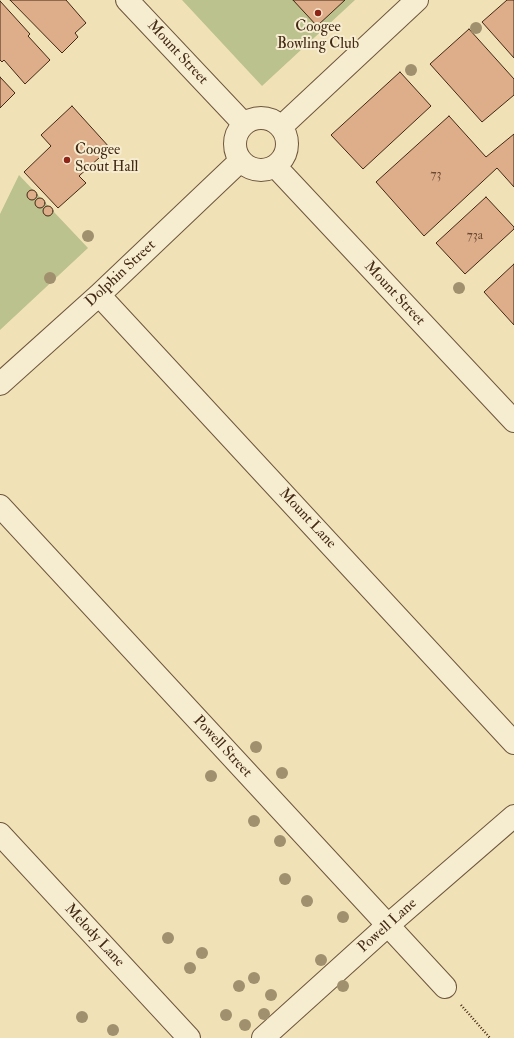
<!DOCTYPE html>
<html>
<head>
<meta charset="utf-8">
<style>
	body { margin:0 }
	canvas { display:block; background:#f1e1b7 }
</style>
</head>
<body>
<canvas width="514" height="1038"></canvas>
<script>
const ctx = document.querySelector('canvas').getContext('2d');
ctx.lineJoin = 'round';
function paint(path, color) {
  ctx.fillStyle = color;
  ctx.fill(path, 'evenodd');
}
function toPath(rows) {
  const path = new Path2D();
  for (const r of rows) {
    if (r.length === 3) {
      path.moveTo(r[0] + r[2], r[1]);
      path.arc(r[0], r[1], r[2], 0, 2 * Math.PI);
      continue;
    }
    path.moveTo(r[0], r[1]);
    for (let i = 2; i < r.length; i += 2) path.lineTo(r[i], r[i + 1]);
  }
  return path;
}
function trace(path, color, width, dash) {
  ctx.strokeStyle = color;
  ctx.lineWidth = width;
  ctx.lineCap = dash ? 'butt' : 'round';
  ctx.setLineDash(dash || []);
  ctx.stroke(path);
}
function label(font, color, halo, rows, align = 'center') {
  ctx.font = font + ' "IM FELL Double Pica",serif';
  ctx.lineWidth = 4;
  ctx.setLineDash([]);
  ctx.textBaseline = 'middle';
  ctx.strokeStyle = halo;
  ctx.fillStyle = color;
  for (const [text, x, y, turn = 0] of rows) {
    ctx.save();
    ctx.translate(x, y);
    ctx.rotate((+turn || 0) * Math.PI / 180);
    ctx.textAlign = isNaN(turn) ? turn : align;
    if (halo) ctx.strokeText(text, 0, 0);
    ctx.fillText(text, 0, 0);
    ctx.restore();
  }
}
paint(toPath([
	[182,0,355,0,262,86],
	[19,175,88,248,0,330,0,214]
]), '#bbc28e');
const building = toPath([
	[10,0,66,0,86,23,75,33,78,37,62,53,10,0],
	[293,0,345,0,317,26,293,0],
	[507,0,514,0,514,58,482,22,507,0],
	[0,1,30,34,28,36,50,60,25,84,4,60,2,62,0,60,0,1],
	[469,29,514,79,514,95,482,122,430,64,469,29],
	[400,72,431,106,363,169,331,135,400,72],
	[0,77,15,93,0,108,0,77],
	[72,106,110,148,79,176,86,183,58,208,24,172,51,146,41,135,72,106],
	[449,116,486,157,514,134,514,187,497,168,424,236,376,182,449,116],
	[32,195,5],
	[486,197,514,227,514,229,465,274,436,243,486,197],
	[40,203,5],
	[48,211,5],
	[514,264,514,325,484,292,514,264]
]);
paint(building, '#dead8a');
trace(building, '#422813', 1);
const minor = toPath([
	[127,0,244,124],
	[261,144,26],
	[281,127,417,0],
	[275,166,514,421],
	[99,295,514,743],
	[0,384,99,295,240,161],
	[0,506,445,987],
	[0,834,189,1038],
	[263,1038,387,926,514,816]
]);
trace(minor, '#6e563c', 24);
trace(toPath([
	[461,1005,490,1038]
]), '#422813', 2.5, [1, 2]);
trace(minor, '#f6ecd0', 22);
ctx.fillStyle = '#a1906e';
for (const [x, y] of [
	[476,28],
	[411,70],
	[88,236],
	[50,278],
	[459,288],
	[256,747],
	[282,773],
	[211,776],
	[254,821],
	[280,841],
	[285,879],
	[307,901],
	[343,917],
	[168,938],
	[202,953],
	[321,960],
	[190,968],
	[254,978],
	[239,986],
	[343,986],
	[271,995],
	[264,1014],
	[226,1015],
	[82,1017],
	[245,1025],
	[113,1030]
]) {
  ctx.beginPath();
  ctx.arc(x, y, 6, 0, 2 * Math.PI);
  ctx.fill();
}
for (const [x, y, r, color] of [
	[318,13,4,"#8f2418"],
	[67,160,4,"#8f2418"]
]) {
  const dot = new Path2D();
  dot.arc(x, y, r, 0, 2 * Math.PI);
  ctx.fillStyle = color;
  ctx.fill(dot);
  trace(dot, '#f6ecd0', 1.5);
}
label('13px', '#694931', null, [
	["73",436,175],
	["73a",475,236]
]);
label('15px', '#422813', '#f6ecd0', [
	["Coogee",318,28],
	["Bowling Club",318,45],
	["Coogee",75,151,"left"],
	["Scout Hall",75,168,"left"]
]);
label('15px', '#422813', '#f6ecd0', [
	["Mount Street",177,53,47],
	["Dolphin Street",121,274,-43],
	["Mount Street",394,294,47],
	["Mount Lane",307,519,47],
	["Powell Street",222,747,47],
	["Powell Lane",388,926,-42],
	["Melody Lane",94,936,47]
]);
</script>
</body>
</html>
